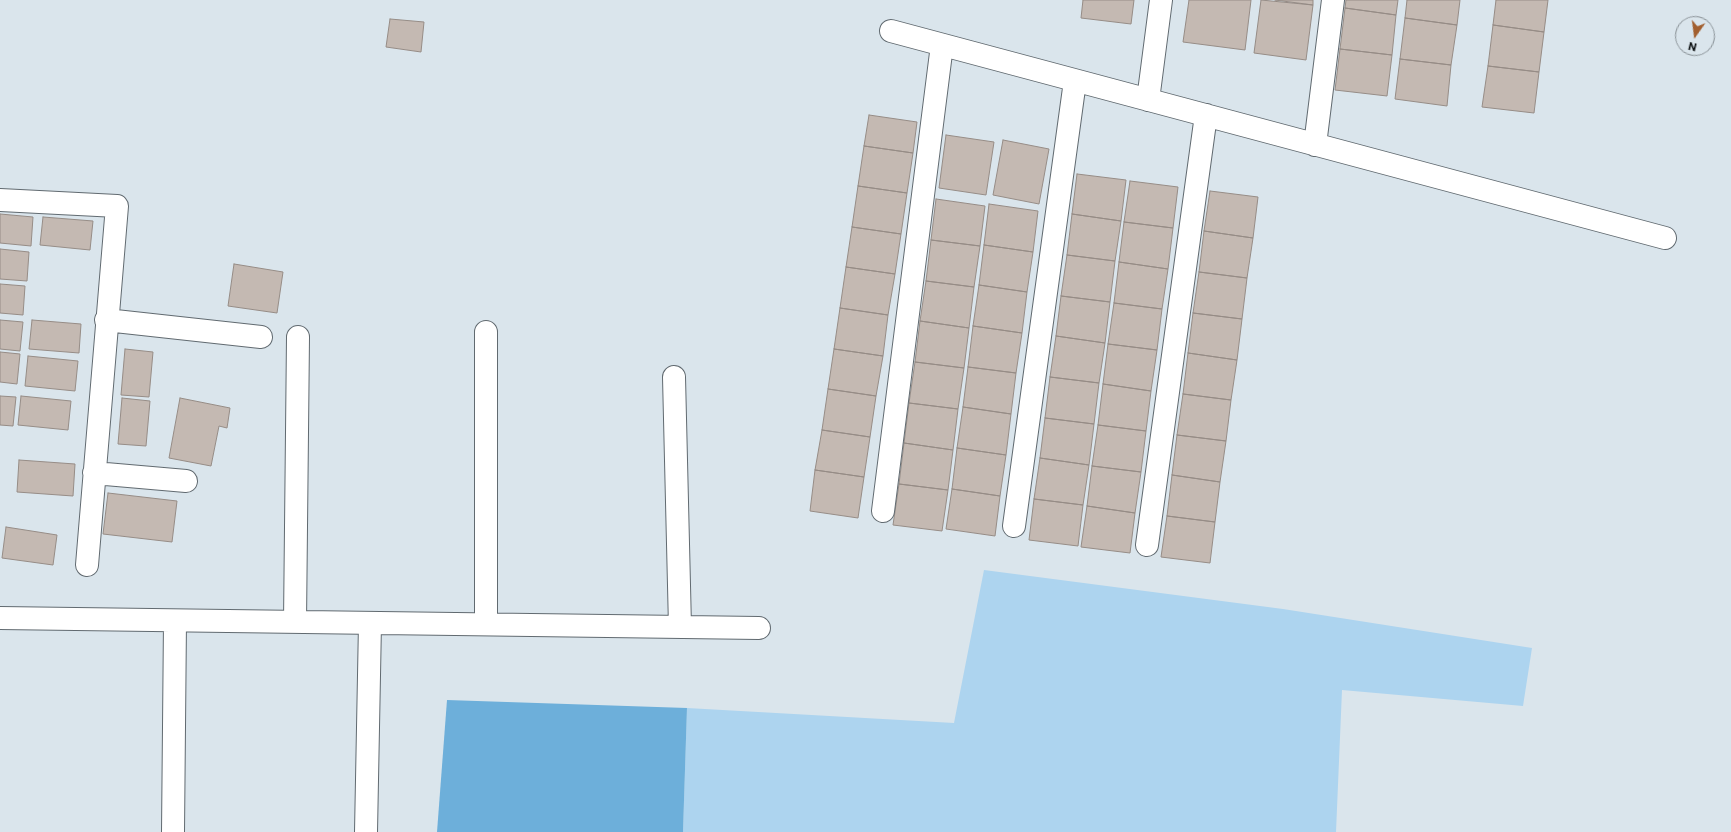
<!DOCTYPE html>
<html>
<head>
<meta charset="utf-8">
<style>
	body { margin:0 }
	#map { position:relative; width:1731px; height:832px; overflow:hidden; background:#dae5ec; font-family:Commissioner,sans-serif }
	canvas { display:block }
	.north { position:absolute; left:1675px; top:16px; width:40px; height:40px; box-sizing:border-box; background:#dae5ec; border:1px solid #889095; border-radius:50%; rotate:194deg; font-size:11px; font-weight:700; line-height:16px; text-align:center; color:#0d1113 }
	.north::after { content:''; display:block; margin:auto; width:14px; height:18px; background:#a25f2f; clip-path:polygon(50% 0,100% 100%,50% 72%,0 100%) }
</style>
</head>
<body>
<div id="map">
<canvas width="1731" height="832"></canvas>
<div class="north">N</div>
</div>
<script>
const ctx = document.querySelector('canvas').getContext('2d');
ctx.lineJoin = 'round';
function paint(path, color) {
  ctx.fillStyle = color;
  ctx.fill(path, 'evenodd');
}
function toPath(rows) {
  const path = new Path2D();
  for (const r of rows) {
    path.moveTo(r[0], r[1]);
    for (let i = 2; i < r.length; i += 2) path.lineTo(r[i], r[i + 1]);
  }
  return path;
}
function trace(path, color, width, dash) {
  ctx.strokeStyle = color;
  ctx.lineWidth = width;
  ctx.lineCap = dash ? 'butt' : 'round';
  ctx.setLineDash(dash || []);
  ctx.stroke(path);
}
paint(toPath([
	[984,570,1283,609,1532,648,1523,706,1342,690,1336,832,683,832,687,708,954,723]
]), '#add4ef');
paint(toPath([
	[447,700,687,708,683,832,437,832]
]), '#6dafda');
const building = toPath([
	[1083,0,1134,0,1131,24,1081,18,1083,0],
	[1189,0,1251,0,1245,50,1183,42,1189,0],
	[1261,0,1313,5,1306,60,1254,53,1261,0],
	[1275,0,1313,0,1313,5,1275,0],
	[1346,0,1398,0,1396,15,1345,8,1346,0],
	[1407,0,1460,0,1457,25,1405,18,1407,0],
	[1496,0,1548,0,1544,32,1493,25,1496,0],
	[1345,8,1396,15,1392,55,1340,49,1345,8],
	[1405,18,1457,25,1451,65,1400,59,1405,18],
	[390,19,424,22,421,52,386,47,390,19],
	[1493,25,1544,32,1539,72,1488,66,1493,25],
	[1340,49,1392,55,1387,96,1335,90,1340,49],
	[1400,59,1451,65,1447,106,1395,99,1400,59],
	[1488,66,1539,72,1534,113,1482,107,1488,66],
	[869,115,917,122,913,153,864,146,869,115],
	[946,135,994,142,986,195,939,188,946,135],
	[1003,140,1049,149,1039,204,993,195,1003,140],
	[864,146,913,153,907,193,858,186,864,146],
	[1077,174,1126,180,1121,221,1072,214,1077,174],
	[1130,181,1178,187,1173,228,1124,222,1130,181],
	[858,186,907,193,901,234,852,227,858,186],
	[1210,191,1258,197,1253,238,1204,231,1210,191],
	[936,199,985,206,980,246,931,240,936,199],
	[989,204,1038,211,1033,252,984,245,989,204],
	[0,214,33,217,31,246,0,243,0,214],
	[1072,214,1121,221,1115,261,1067,255,1072,214],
	[43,217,93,221,90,250,40,245,43,217],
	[1124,222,1173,228,1168,269,1119,262,1124,222],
	[852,227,901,234,895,274,846,267,852,227],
	[1204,231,1253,238,1247,278,1199,272,1204,231],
	[931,240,980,246,974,287,926,281,931,240],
	[984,245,1033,252,1027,292,979,285,984,245],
	[0,249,29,252,27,281,0,279,0,249],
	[1067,255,1115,261,1110,302,1061,296,1067,255],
	[1119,262,1168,269,1162,309,1114,303,1119,262],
	[234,264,283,272,277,313,228,306,234,264],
	[846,267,895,274,888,315,840,308,846,267],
	[1199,272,1247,278,1242,319,1193,313,1199,272],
	[926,281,974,287,969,328,920,321,926,281],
	[0,284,25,286,23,315,0,313,0,284],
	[979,285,1027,292,1022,333,973,326,979,285],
	[1061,296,1110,302,1105,343,1056,336,1061,296],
	[1114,303,1162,309,1157,350,1108,344,1114,303],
	[840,308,888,315,883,356,834,349,840,308],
	[1193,313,1242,319,1237,360,1188,353,1193,313],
	[0,320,23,322,20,351,0,349,0,320],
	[32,320,81,324,79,353,29,349,32,320],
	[920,321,969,328,964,368,915,362,920,321],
	[973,326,1022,333,1016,373,968,367,973,326],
	[1056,336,1105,343,1099,383,1050,377,1056,336],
	[1108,344,1157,350,1151,391,1103,384,1108,344],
	[125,349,153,352,149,397,121,395,125,349],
	[834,349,883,356,876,396,828,389,834,349],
	[0,352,20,354,17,384,0,382,0,352],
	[1188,353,1237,360,1231,400,1183,394,1188,353],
	[28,356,78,361,75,391,25,386,28,356],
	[915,362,964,368,958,409,909,403,915,362],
	[968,367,1016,373,1011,414,963,407,968,367],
	[1050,377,1099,383,1094,424,1045,418,1050,377],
	[1103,384,1151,391,1146,431,1098,425,1103,384],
	[828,389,876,396,870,437,822,430,828,389],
	[1183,394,1231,400,1226,441,1177,435,1183,394],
	[0,396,16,397,13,426,0,425,0,396],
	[21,396,71,401,68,430,18,425,21,396],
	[122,398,150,401,146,446,118,444,122,398],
	[180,398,230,408,227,428,219,426,211,466,169,458,180,398],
	[909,403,958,409,953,450,904,443,909,403],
	[963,407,1011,414,1006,455,957,448,963,407],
	[1045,418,1094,424,1089,465,1040,458,1045,418],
	[1098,425,1146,431,1141,472,1092,466,1098,425],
	[822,430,870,437,864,477,815,470,822,430],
	[1177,435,1226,441,1220,482,1172,475,1177,435],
	[904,443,953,450,948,490,899,484,904,443],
	[957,448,1006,455,1000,496,952,489,957,448],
	[1040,458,1089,465,1083,505,1034,499,1040,458],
	[19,460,75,464,73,496,17,492,19,460],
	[1092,466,1141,472,1135,513,1087,506,1092,466],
	[815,470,864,477,858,518,810,511,815,470],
	[1172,475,1220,482,1215,522,1167,516,1172,475],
	[899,484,948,490,942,531,893,525,899,484],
	[952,489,1000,496,995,536,946,529,952,489],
	[108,493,177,501,172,542,103,534,108,493],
	[1034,499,1083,505,1078,546,1029,540,1034,499],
	[1087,506,1135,513,1130,553,1081,547,1087,506],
	[1167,516,1215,522,1210,563,1161,557,1167,516],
	[6,527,57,535,53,565,2,558,6,527]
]);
paint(building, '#c4b9b2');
trace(building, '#968c86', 1);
const minor = toPath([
	[891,31,1665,238],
	[1148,100,1161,0],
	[1315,145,1333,0],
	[0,200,117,206,87,565],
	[106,320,261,337],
	[674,377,680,627],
	[94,473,186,481],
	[883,511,942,45],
	[1014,526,1075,81],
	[1147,545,1206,115],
	[0,618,759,628],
	[295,622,298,337],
	[486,624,486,332],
	[173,832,175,621],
	[366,832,370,623]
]);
trace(minor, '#616a70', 24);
trace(minor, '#fff', 22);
</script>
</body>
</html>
